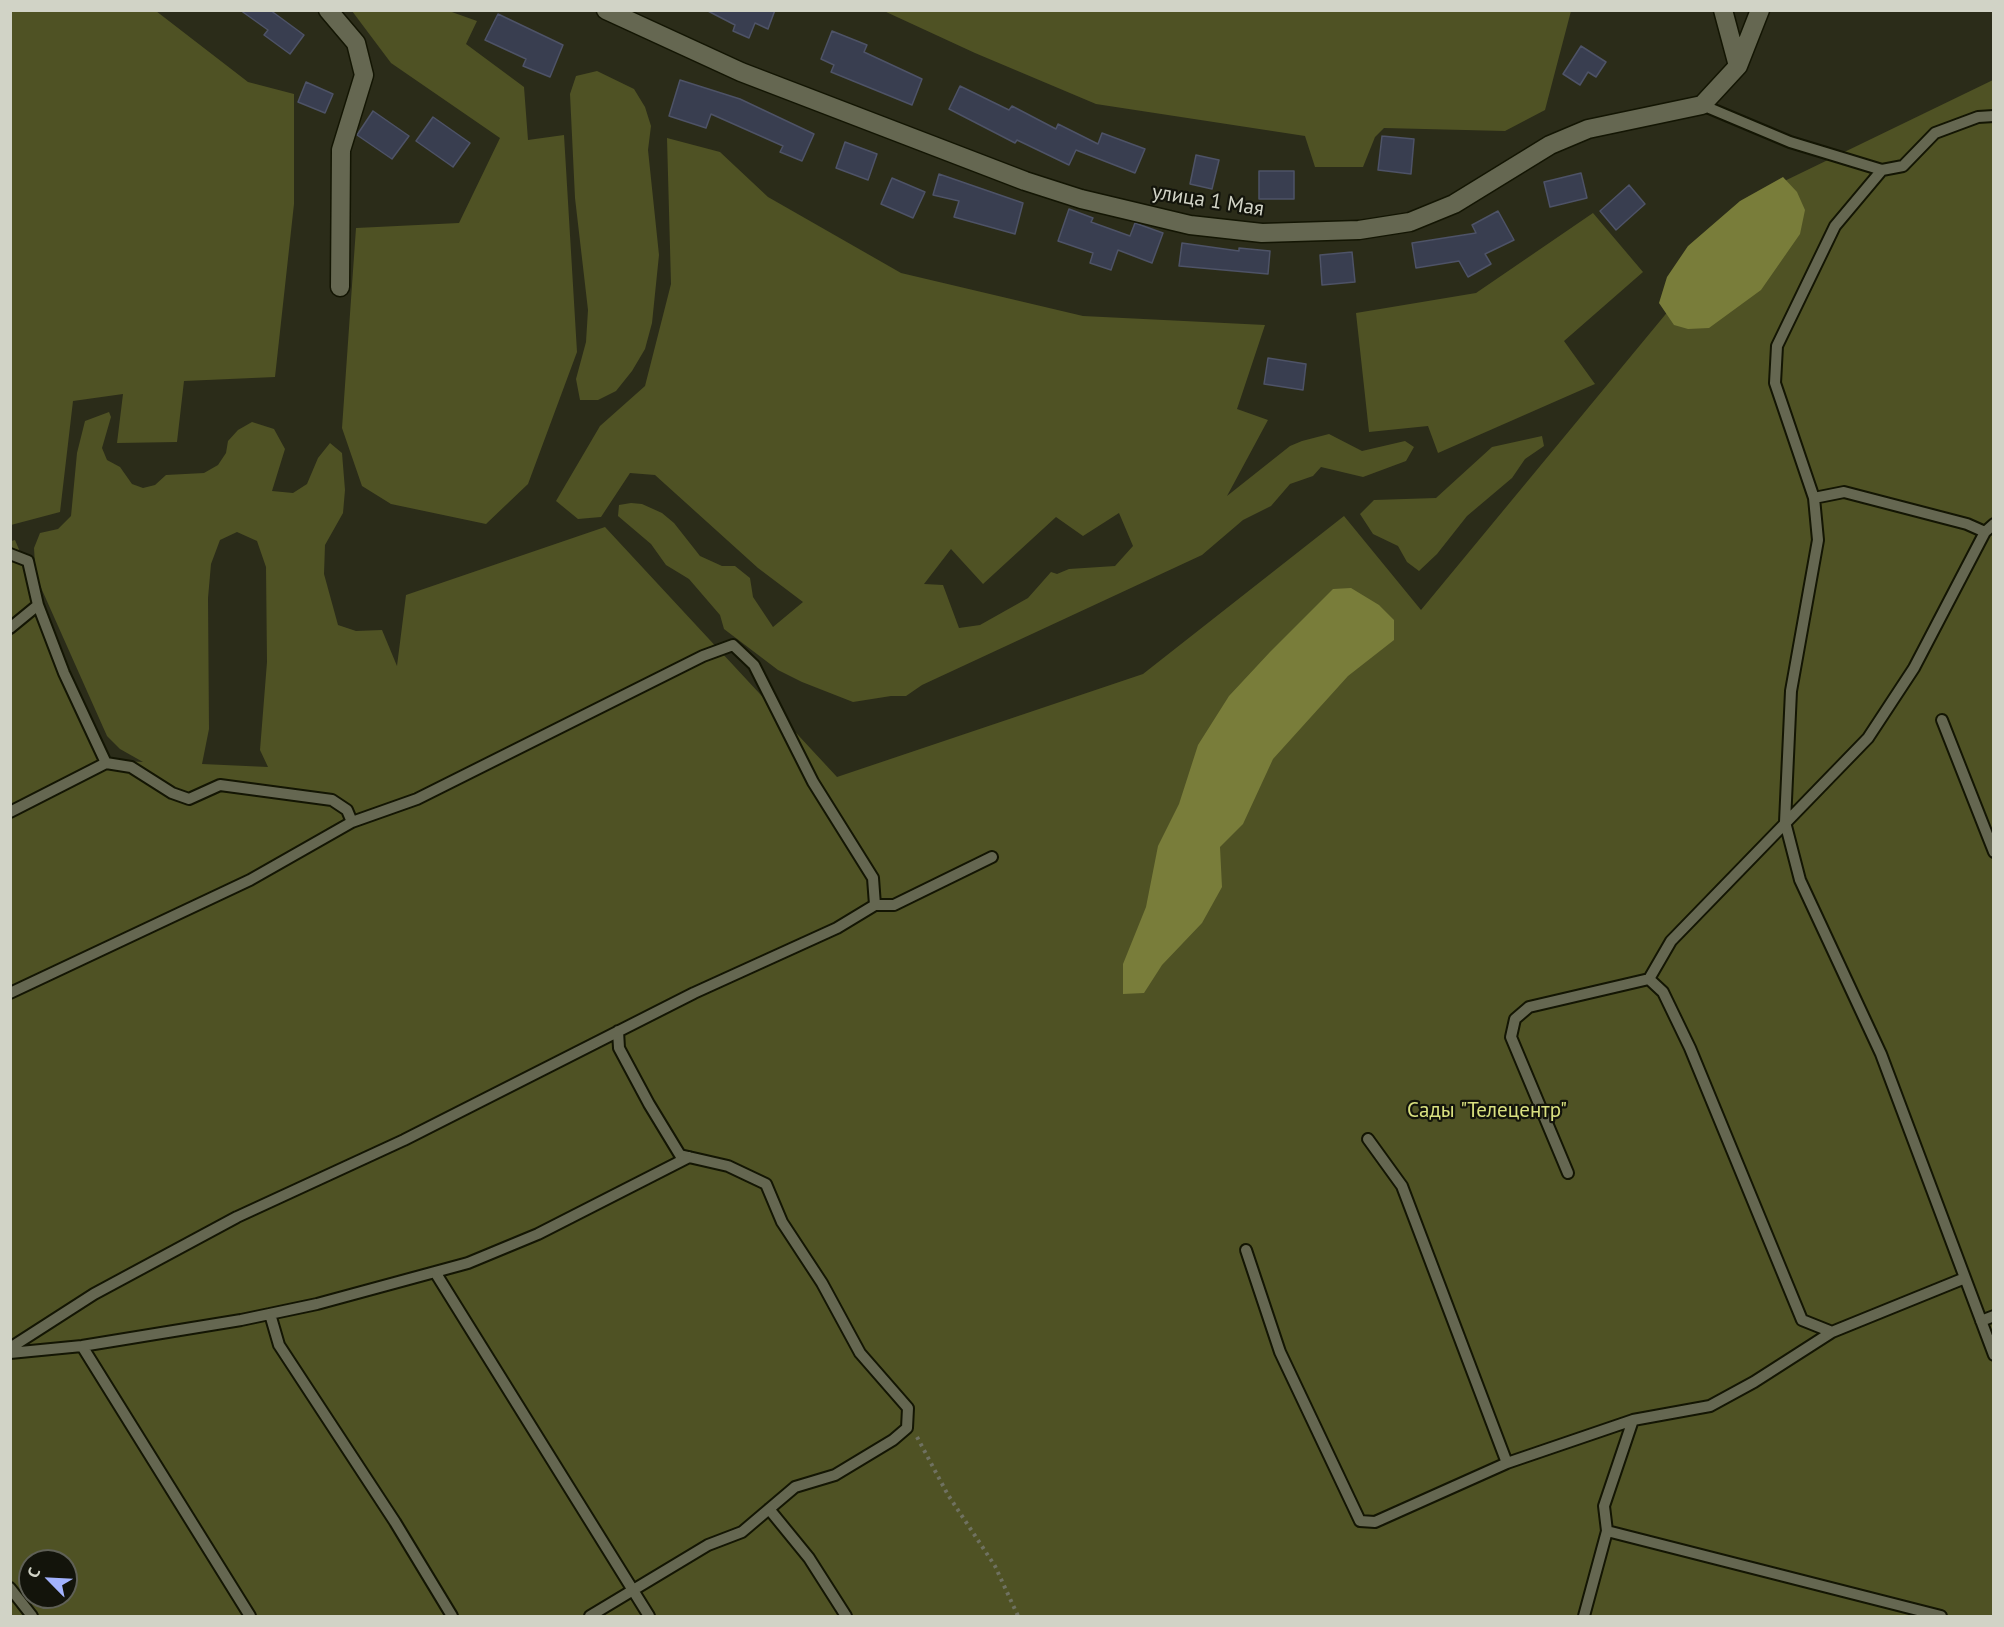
<!DOCTYPE html>
<html>
<head>
<meta charset="utf-8">
<style>
	body { margin:0 }
	#map { position:relative; width:2004px; height:1627px; overflow:hidden; background:#2b2c19; font-family:"PT Sans",sans-serif }
	canvas { display:block }
	.frame { position:absolute; inset:0; border:12px solid #d1d3c6; pointer-events:none }
	.north { position:absolute; left:18px; top:1549px; width:60px; height:60px; box-sizing:border-box; background:#13140b; border:2px solid #5f6056; border-radius:50%; rotate:294deg; font-size:16px; font-weight:700; line-height:24px; text-align:center; color:#d1d3c6 }
	.north::after { content:''; display:block; margin:auto; width:21px; height:27px; background:#a2b2fd; clip-path:polygon(50% 0,100% 100%,50% 72%,0 100%) }
</style>
</head>
<body>
<div id="map">
<canvas width="2004" height="1627"></canvas>
<div class="frame"></div>
<div class="north">С</div>
</div>
<script>
const ctx = document.querySelector('canvas').getContext('2d');
ctx.lineJoin = 'round';
function paint(path, color) {
  ctx.fillStyle = color;
  ctx.fill(path, 'evenodd');
}
function toPath(rows) {
  const path = new Path2D();
  for (const r of rows) {
    path.moveTo(r[0], r[1]);
    for (let i = 2; i < r.length; i += 2) path.lineTo(r[i], r[i + 1]);
  }
  return path;
}
function trace(path, color, width, dash) {
  ctx.strokeStyle = color;
  ctx.lineWidth = width;
  ctx.lineCap = dash ? 'butt' : 'round';
  ctx.setLineDash(dash || []);
  ctx.stroke(path);
}
function label(font, color, halo, rows, align = 'center') {
  ctx.font = font + ' "PT Sans",sans-serif';
  ctx.lineWidth = 4.5;
  ctx.setLineDash([]);
  ctx.textBaseline = 'middle';
  ctx.strokeStyle = halo;
  ctx.fillStyle = color;
  for (const [text, x, y, turn = 0] of rows) {
    ctx.save();
    ctx.translate(x, y);
    ctx.rotate((+turn || 0) * Math.PI / 180);
    ctx.textAlign = isNaN(turn) ? turn : align;
    if (halo) ctx.strokeText(text, 0, 0);
    ctx.fillText(text, 0, 0);
    ctx.restore();
  }
}
paint(toPath([
	[11,10,156,11,248,82,294,94,294,204,275,377,184,381,177,442,117,443,123,394,73,401,60,512,11,525],
	[352,11,449,11,477,21,466,44,524,87,528,140,564,135,577,352,528,484,486,524,391,504,362,486,342,428,356,228,459,223,500,138,391,63],
	[884,11,1571,11,1545,110,1505,131,1384,128,1375,137,1363,167,1315,167,1305,136,1096,104,975,53],
	[597,71,634,89,645,107,651,126,648,150,659,255,652,323,645,349,632,371,616,391,598,400,580,400,576,379,586,342,588,310,575,198,570,94,576,76],
	[1993,80,1993,1616,11,1616,11,541,15,540,108,760,143,762,120,749,107,736,38,581,35,565,34,548,40,533,58,529,71,516,77,453,85,421,109,412,111,417,102,448,107,460,120,467,132,484,143,488,155,485,166,475,204,473,218,465,226,453,228,441,238,430,252,422,274,429,285,449,272,491,293,493,307,484,318,458,330,443,342,453,345,490,343,513,325,545,324,574,338,625,356,631,382,630,397,666,406,595,605,527,837,777,1143,674,1344,516,1421,610,1770,188],
	[237,532,257,541,266,567,267,662,260,750,268,767,202,764,209,729,208,598,211,564,220,540],
	[30,1561,66,1561,66,1597,30,1597],
	[667,138,720,152,768,197,901,273,1083,316,1265,325,1237,409,1268,420,1227,496,1290,446,1302,441,1329,434,1362,451,1405,441,1414,447,1406,461,1363,477,1321,467,1313,476,1290,484,1271,506,1243,520,1202,555,922,685,906,696,891,696,853,702,802,682,778,670,724,629,720,615,689,579,666,565,651,544,618,516,619,505,631,503,642,504,662,513,674,523,700,556,722,566,735,566,750,578,753,597,773,627,803,602,758,568,655,475,630,473,601,517,578,519,556,501,600,426,645,386,671,284],
	[1119,513,1133,546,1115,566,1069,569,1057,574,1051,572,1028,598,980,625,959,628,943,585,924,584,951,549,983,584,1056,517,1083,536],
	[1593,213,1643,272,1564,341,1595,384,1438,453,1428,426,1369,432,1356,313,1476,293],
	[1542,436,1544,446,1525,459,1512,478,1467,516,1437,554,1419,571,1407,562,1398,546,1373,534,1360,514,1374,500,1436,498,1492,447]
]), '#4f5224');
paint(toPath([
	[1783,177,1797,192,1805,210,1800,234,1761,290,1709,328,1688,329,1674,325,1659,303,1667,277,1688,246,1740,201],
	[1351,588,1379,605,1394,620,1394,640,1348,676,1273,759,1243,824,1220,847,1222,887,1202,923,1162,965,1144,993,1123,994,1123,964,1146,907,1158,846,1179,804,1198,745,1229,696,1270,652,1333,589]
]), '#797d3a');
const building = toPath([
	[240,10,270,10,304,35,290,54,264,35,268,30,240,10],
	[706,10,775,10,768,29,755,23,749,38,733,31,735,25,706,10],
	[498,14,563,45,550,77,523,66,526,59,485,40,498,14],
	[832,31,867,45,864,52,922,79,912,105,831,72,834,65,821,59,832,31],
	[1581,46,1606,62,1596,77,1588,72,1580,85,1563,74,1581,46],
	[680,80,740,99,814,134,802,161,780,152,783,146,711,114,706,128,669,116,680,80],
	[306,82,333,94,325,113,298,102,306,82],
	[960,86,1009,110,1012,106,1056,129,1058,124,1098,144,1102,133,1145,149,1135,173,1076,150,1069,165,1017,140,1015,143,949,109,960,86],
	[373,111,409,136,392,159,357,135,373,111],
	[433,117,470,143,453,167,416,141,433,117],
	[1382,136,1414,139,1411,174,1378,170,1382,136],
	[845,142,877,154,868,180,836,168,845,142],
	[1196,155,1219,160,1212,189,1190,184,1196,155],
	[1259,171,1294,171,1294,199,1259,199,1259,171],
	[1581,173,1587,198,1550,207,1544,182,1581,173],
	[939,174,1023,203,1015,234,954,217,959,201,933,195,939,174],
	[892,178,925,192,913,218,881,204,892,178],
	[1629,185,1645,204,1616,230,1600,211,1629,185],
	[1069,209,1093,218,1091,222,1130,236,1135,223,1163,233,1152,263,1118,250,1111,270,1090,263,1093,253,1058,241,1069,209],
	[1498,211,1514,240,1485,254,1491,264,1468,277,1459,261,1416,268,1412,243,1476,233,1472,225,1498,211],
	[1182,243,1239,251,1239,248,1270,251,1268,274,1179,266,1182,243],
	[1352,252,1355,282,1322,285,1320,255,1352,252],
	[1268,358,1306,364,1303,390,1264,384,1268,358]
]);
paint(building, '#393e50');
trace(building, '#4e5367', 1.5);
const lane = toPath([
	[1702,105,1790,142,1882,170,1835,226,1777,346,1775,383,1814,498,1818,540,1791,691,1785,822,1800,880,1881,1054,1994,1355],
	[1882,170,1903,166,1935,133,1978,117,1994,116],
	[1814,498,1844,492,1967,524,1985,532],
	[10,554,28,561,38,605],
	[10,628,38,605,64,673,106,763],
	[1942,720,1994,852],
	[10,812,106,763,131,767,172,793,189,799,220,785,332,800,347,810,352,822],
	[875,905,894,905,992,857],
	[1649,979,1671,941,1868,738,1914,668,1985,532,1994,524],
	[10,993,250,880,352,822,417,799,703,656,733,645,754,665,813,782,873,878,875,905,837,928,694,993,404,1140,237,1217,94,1294,10,1348],
	[1368,1139,1402,1186,1507,1463],
	[1568,1173,1511,1037,1515,1019,1529,1007,1649,979,1663,992,1690,1048,1802,1320,1832,1332],
	[1246,1250,1280,1352,1360,1521,1375,1522,1507,1463,1633,1420,1710,1406,1754,1382,1832,1332,1965,1278],
	[435,1272,649,1616],
	[270,1314,279,1345,395,1522,452,1616],
	[1981,1321,1994,1316],
	[82,1346,250,1616],
	[10,1353,82,1346,241,1320,317,1304,468,1263,538,1234,689,1157],
	[769,1509,809,1558,846,1616],
	[1607,1531,1604,1506,1633,1420],
	[10,1588,32,1616],
	[590,1616,708,1545,742,1532,795,1487,835,1475,893,1440,907,1428,908,1408,860,1353,822,1283,782,1222,766,1184,728,1166,680,1155,649,1104,619,1048,618,1031],
	[1584,1616,1607,1531,1941,1616]
]);
const street = toPath([
	[328,10,356,43,364,75,341,150,340,287],
	[606,10,741,72,1025,181,1081,199,1190,225,1262,233,1359,230,1410,222,1454,204,1550,145,1588,129,1702,105,1738,66,1760,10],
	[1723,10,1738,66]
]);
trace(lane, '#131503', 14);
trace(street, '#131503', 21);
trace(toPath([
	[917,1437,948,1495,995,1566,1018,1616]
]), '#6f7160', 4, [3, 4.5]);
trace(lane, '#656751', 10);
trace(street, '#656751', 18);
label('21px', '#d1d3c6', '#13140b', [
	["улица 1 Мая",1208,201,9]
]);
label('21px', '#dae180', '#13140b', [
	["Сады \"Телецентр\"",1487,1111]
]);
</script>
</body>
</html>
